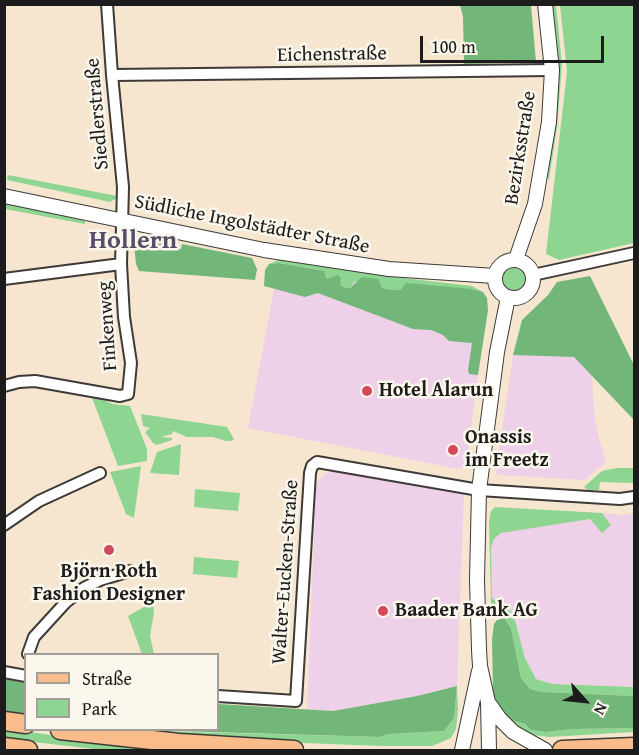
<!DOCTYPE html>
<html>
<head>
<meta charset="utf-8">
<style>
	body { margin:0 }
	#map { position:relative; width:639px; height:755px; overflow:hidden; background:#f6e6cf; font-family:"Gentium Book Plus",serif }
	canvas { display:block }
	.frame { position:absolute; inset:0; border:6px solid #1c1c1c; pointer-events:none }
	.legend { position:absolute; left:24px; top:653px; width:195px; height:78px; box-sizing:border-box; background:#fbf7ec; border:2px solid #a29f99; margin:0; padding:8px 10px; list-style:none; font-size:18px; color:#1c1c1c }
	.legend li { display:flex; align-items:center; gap:12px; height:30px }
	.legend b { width:30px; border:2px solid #a29f99 }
	.north { position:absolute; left:555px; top:671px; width:60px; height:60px; -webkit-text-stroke:4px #fbf7ec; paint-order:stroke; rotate:117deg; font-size:16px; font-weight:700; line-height:24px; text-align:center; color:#1c1c1c }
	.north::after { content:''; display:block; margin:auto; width:21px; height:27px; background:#1c1c1c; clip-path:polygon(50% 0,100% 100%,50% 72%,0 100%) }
	.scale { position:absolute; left:420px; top:36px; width:184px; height:27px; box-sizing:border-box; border:3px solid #1c1c1c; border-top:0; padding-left:8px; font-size:18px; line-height:21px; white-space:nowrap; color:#1c1c1c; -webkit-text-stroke:4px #fbf7ec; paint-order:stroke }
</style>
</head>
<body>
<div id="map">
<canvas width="639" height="755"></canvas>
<div class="frame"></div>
<ul class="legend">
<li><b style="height:8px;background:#f9bc8a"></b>Straße</li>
<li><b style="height:16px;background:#8dd590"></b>Park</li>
</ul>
<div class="north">N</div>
<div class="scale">100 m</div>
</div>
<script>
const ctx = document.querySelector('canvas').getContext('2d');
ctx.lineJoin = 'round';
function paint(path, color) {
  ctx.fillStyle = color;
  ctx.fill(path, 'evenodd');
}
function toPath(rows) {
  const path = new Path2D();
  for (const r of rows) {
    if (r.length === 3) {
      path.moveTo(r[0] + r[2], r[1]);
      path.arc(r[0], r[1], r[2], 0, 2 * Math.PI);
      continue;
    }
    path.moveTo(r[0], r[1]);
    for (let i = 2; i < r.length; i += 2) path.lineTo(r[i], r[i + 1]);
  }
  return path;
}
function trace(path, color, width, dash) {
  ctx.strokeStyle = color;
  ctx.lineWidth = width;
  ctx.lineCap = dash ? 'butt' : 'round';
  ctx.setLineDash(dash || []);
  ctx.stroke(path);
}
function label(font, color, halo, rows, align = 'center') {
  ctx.font = font + ' "Gentium Book Plus",serif';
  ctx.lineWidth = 5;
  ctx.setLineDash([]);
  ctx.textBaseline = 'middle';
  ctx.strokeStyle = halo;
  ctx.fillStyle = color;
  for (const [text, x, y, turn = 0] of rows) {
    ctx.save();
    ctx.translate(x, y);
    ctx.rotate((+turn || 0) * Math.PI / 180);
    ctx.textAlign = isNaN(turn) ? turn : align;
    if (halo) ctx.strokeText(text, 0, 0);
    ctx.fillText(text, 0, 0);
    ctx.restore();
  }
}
paint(toPath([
	[279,263,396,282,483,292,487,298,488,310,481,352,466,467,459,469,248,428],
	[513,355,574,356,592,375,595,422,606,464,598,468,585,480,498,475,496,472],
	[332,471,464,494,457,686,417,696,333,711,307,709,316,483,323,475],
	[602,513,624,515,634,513,634,687,552,684,536,679,525,658,513,613,492,598,491,548,494,539,501,533,590,519,611,525]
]), '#eed0e8');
paint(toPath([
	[553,5,556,5,562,65,557,128,549,179,547,179,555,128,559,65],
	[560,5,634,5,634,243,559,260,546,254,567,72],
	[8,175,117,196,117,198,110,202,7,180],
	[4,202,85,221,85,224,5,209],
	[278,260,386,276,472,286,483,292,472,289,391,290,355,281,350,288,344,288,325,279,324,271,279,263,269,264],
	[514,279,12],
	[91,395,113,404,130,406,147,449,147,461,118,466],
	[141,414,227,427,234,439,232,441,226,441,213,437,187,437,173,431,172,434,161,437,172,438,172,440,157,445,153,443,145,432,150,428,143,426],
	[181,444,179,475,150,473,157,452],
	[141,466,134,518,126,514,110,472],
	[617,468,634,468,634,483,600,482,599,490,588,490,584,487,602,471],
	[195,489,240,493,238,511,194,507],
	[495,507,602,513,611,525,602,533,590,519,501,533,494,539,491,548,492,598,513,613,525,658,536,679,552,684,634,687,634,696,542,692,530,689,521,678,511,628,504,618,505,612,499,610,491,603,489,521,491,511],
	[194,557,239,561,237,578,193,574],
	[153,602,154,612,150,636,154,654,142,654,128,616],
	[457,686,458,709,456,729,451,738,432,746,382,746,277,742,155,731,380,737,389,734,444,731,454,718],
	[508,719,525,724,531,730,546,732,572,729,634,728,634,732,549,737,532,735,518,729],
	[4,728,142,749,142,750,103,750,16,740,5,738]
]), '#8dd590');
paint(toPath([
	[460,5,531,5,536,62,464,64,463,17],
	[140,240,171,242,171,247,181,249,182,244,252,258,257,269,255,280,139,271,136,264,134,245],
	[279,263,324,271,326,279,338,275,341,278,340,285,345,288,350,288,362,277,378,279,382,288,391,290,401,290,406,283,472,289,483,292,487,298,488,310,478,375,469,374,468,370,472,343,449,341,443,335,431,330,413,329,318,293,305,297,264,286,265,270,269,264],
	[590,276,634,365,634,420,574,357,513,355,522,320,548,295,557,282],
	[504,618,511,628,521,678,530,689,542,692,634,696,634,728,572,729,546,732,531,730,525,724,508,719,496,701,493,691,492,640,494,624,497,620],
	[4,679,25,683,25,716,5,713],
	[457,686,454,718,444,731,389,734,380,737,143,730,218,730,218,704,333,711,417,696]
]), '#72b67a');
const minor = toPath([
	[112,75,552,70],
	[533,275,634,253],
	[4,279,121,264],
	[4,386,19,382,35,381,120,396,128,394,131,363,124,317,121,264,123,187,112,75,107,4],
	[4,525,39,501,100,473],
	[28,654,34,637,66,602,84,588,100,580,130,571],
	[4,672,26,676],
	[218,696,296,701,310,473,312,466,317,462,479,490,620,499,634,497]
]);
const tertiary = toPath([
	[4,196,264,250,389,269,495,276],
	[516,259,535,204,549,122,552,70,545,4],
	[514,279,19],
	[488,702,500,719,513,732,545,750],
	[462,750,479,671],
	[489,750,488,702,480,666,479,650,477,580,479,490,497,352,508,297]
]);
const primary = toPath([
	[4,721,26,724],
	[60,730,179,743,294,750],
	[4,747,28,750],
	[562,750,634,747]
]);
trace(minor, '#3d3a37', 14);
trace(tertiary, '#3d3a37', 16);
trace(primary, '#3d3a37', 21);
trace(minor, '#fff', 10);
trace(tertiary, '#fff', 14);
trace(primary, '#f9bc8a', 18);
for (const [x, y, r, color] of [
	[367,391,6,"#d1495b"],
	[453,450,6,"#d1495b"],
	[109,550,6,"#d1495b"],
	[383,611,6,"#d1495b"]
]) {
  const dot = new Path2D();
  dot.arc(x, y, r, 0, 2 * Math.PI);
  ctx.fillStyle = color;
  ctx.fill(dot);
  trace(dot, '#fbf7ec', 2);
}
label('20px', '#1c1c1c', '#fbf7ec', [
	["Eichenstraße",332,55,-1],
	["Siedlerstraße",98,114,-95],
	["Bezirksstraße",521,148,-81],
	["Südliche Ingolstädter Straße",252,225,11],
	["Finkenweg",108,326,-94],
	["Walter-Eucken-Straße",286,572,-86]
]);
label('bold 20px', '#1c1c1c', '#fbf7ec', [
	["Hotel Alarun",379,391],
	["Onassis",465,438],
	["im Freetz",465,461],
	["Björn Roth",109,572,"center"],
	["Fashion Designer",109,595,"center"],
	["Baader Bank AG",395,611]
], 'left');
label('bold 26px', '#544f67', '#fbf7ec', [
	["Hollern",133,241]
]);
</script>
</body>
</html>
